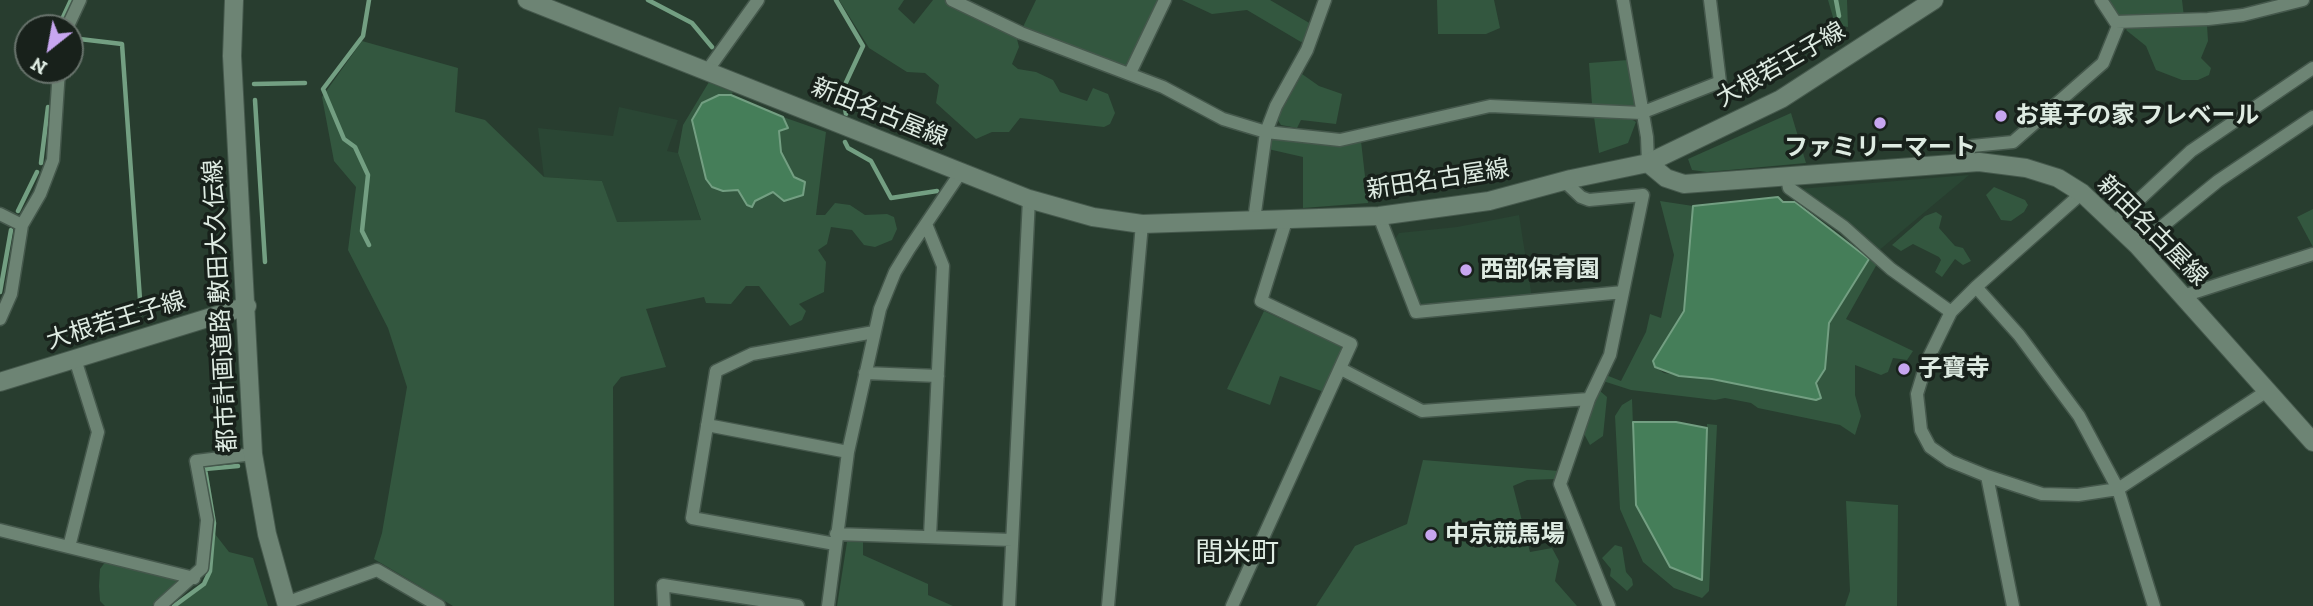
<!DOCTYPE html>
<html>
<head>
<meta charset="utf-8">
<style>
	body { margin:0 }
	#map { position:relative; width:2313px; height:606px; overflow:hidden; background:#283d2f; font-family:"Zilla Slab",serif }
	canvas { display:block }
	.north { position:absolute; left:14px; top:14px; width:70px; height:70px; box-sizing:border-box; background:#18211b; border:2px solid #67726b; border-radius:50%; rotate:211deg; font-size:19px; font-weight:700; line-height:28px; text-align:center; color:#deebe2 }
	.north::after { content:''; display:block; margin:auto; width:24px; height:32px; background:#c7a6f0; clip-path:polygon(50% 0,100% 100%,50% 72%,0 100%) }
</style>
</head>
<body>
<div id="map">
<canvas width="2313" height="606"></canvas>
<div class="north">N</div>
</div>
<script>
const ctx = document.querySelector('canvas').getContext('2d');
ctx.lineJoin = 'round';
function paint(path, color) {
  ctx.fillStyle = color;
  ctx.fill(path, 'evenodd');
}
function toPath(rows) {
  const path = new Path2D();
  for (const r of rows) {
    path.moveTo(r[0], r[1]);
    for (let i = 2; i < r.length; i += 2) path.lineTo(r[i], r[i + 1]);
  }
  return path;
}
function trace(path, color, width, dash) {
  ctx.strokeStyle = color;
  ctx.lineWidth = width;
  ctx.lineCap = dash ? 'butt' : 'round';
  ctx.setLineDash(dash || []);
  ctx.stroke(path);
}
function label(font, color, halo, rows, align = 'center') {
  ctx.font = font + ' "Zilla Slab","Noto Sans JP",serif';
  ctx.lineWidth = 7;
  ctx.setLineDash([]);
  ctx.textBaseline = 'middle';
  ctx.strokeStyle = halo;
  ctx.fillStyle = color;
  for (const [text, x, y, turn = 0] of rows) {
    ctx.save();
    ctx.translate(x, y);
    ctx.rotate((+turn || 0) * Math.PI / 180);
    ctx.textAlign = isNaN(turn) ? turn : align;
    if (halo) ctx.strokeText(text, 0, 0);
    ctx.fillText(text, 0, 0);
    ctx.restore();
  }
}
paint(toPath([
	[619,107,678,120,667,151,678,153,701,221,616,222,602,181,544,177,538,128,613,136],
	[1969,175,1877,252,1799,189],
	[1519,215,1532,298,1423,307,1416,303,1393,242,1399,233,1457,227]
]), '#2a4634');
paint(toPath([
	[839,0,904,0,898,9,914,24,933,0,946,0,965,13,1016,35,1019,47,1012,64,1018,69,1036,72,1053,80,1060,92,1087,101,1093,88,1108,94,1115,113,1110,124,1104,127,1020,118,1009,132,992,132,976,139,936,103,939,85,925,73,907,72,869,48],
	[1036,0,1161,0,1125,66,1022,29],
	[1182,0,1270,0,1311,24,1308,40,1301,42,1247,10,1212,14],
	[1437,0,1494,0,1500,28,1486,34,1438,34],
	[1828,0,1847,0,1848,27,1835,24],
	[2106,0,2182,0,2184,17,2116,18],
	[2207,25,2208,41,2201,58,2211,68,2209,75,2198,80,2182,80,2156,70,2146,46,2126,30,2129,27],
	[362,41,458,68,455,112,485,120,544,177,602,181,617,222,701,220,678,153,683,125,709,82,733,92,731,95,719,95,724,191,738,190,747,205,773,192,784,201,805,182,794,177,781,152,779,131,788,128,783,117,826,132,816,215,825,215,835,203,850,205,865,215,887,214,894,217,897,229,892,240,875,247,864,245,852,230,831,227,827,244,818,250,826,262,824,292,799,304,806,311,802,320,790,326,759,286,746,286,731,304,706,303,704,297,646,309,666,367,621,377,613,387,614,606,453,606,374,559,382,533,407,387,388,328,348,250,356,187,334,161,322,97],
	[1628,60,1636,107,1592,104,1589,63],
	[1302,74,1319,86,1342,94,1336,124,1301,120,1297,128,1281,125,1277,119],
	[1791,113,1806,163,1707,172,1692,170,1688,159],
	[1594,117,1628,117,1636,122,1628,143,1599,153],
	[1276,134,1361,141,1368,203,1303,208,1303,157,1268,149,1270,140],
	[1994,187,2025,200,2028,205,2024,212,2011,221,2001,220,1986,195],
	[1660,201,1693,206,1684,311,1653,361,1655,367,1664,373,1747,385,1816,383,1825,369,1829,324,1869,259,1877,264,1846,319,1913,351,1907,360,1893,358,1888,372,1881,375,1855,365,1855,395,1861,416,1855,435,1840,425,1758,408,1751,403,1725,398,1715,400,1631,390,1603,381,1606,375,1621,381,1646,332,1650,314,1661,318,1674,255],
	[2313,209,2313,247,2297,217],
	[1936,212,1942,216,1939,228,1955,246,1963,248,1971,261,1963,265,1955,259,1942,277,1935,272,1941,260,1939,257,1913,244,1901,251,1892,245,1925,216],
	[1264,311,1341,346,1342,353,1324,392,1280,376,1270,405,1227,389],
	[1600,391,1607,397,1603,436,1590,445,1583,432],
	[1632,399,1636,505,1702,580,1707,424,1717,425,1709,591,1702,598,1674,588,1643,562,1620,509,1615,416,1622,405],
	[1423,460,1559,471,1555,479,1527,480,1513,486,1530,552,1552,548,1559,561,1555,581,1577,606,1316,606,1355,546,1407,524],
	[1846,501,1898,505,1897,606,1845,606,1850,591],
	[215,534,229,552,253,558,268,606,177,606,205,585,211,572],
	[847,542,863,542,863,555,928,584,928,595,953,606,837,606],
	[1615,545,1622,547,1626,572,1632,579,1633,585,1627,591,1610,576,1611,569,1602,558],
	[106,561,177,579,175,585,152,606,105,606,100,601,99,586,100,569]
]), '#33573f');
const water = toPath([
	[719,95,731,95,783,117,788,128,779,131,781,152,794,177,805,182,803,195,784,201,773,192,755,201,752,207,747,205,738,190,723,191,712,187,706,179,692,120,702,103,719,95],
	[1778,197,1783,202,1795,202,1869,259,1829,323,1825,369,1816,383,1821,398,1816,400,1712,379,1679,376,1655,367,1653,361,1684,311,1693,206,1778,197],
	[1633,422,1676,422,1707,428,1702,580,1670,567,1636,505,1633,422]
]);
paint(water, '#457e59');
trace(water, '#739f82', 2);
trace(toPath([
	[369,0,363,36,323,89,344,139,355,147,368,175,362,231,369,245],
	[648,0,692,23,712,47],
	[836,0,863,46,842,91,846,114],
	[1836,0,1839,16],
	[58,28,71,0],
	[71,38,122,44,141,314],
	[254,84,305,83],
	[255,100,265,262],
	[845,142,848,148,871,161,891,198,937,191],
	[41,163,48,107],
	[18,211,37,172],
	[0,292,11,230],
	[174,606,204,584,210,571,214,523,205,469,238,466]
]), '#739f82', 4.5);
const street = toPath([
	[952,0,1021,33,1163,87,1223,119,1266,132,1340,140,1490,106,1641,113,1720,82,1710,0],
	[1623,0,1647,137,1648,163],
	[2116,22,2208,19,2243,15,2303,0],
	[67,28,80,0],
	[707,71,758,0],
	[1130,73,1165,0],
	[1960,164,1972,146,2013,142,2103,63,2118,26,2101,0],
	[1787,178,1789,188,1844,227,1891,269,1951,312],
	[1564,181,1581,197,1589,200,1643,195,1610,355,1589,399,1560,484,1609,606],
	[2082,193,1976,287,2019,335,2079,416,2118,489,2154,606],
	[0,214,22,225],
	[1379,216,1416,312,1623,292],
	[1254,220,1266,132,1276,106,1307,50,1325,0],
	[2115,222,2191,151,2313,68],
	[926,224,943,266,930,536],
	[2138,246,2218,181,2313,117],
	[1976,287,1951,312,1927,361,1917,394,1921,430,1930,447,1950,461,1987,476],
	[2183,296,2313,254],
	[0,319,11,294,22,225,40,194,53,160,59,70],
	[1341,369,1422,411,1589,399],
	[865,373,938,376],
	[707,425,848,452],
	[0,530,194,578],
	[836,534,1012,540],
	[835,544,692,518,716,371,752,354,874,332],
	[69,547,98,432,75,359],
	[286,603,377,570,439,606],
	[160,606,202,568,207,520,196,461,253,454],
	[664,606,663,585,798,606],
	[828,606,848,452,880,309,895,272,909,249,961,172],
	[1009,606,1029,199],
	[1108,606,1142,224],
	[1232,606,1351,344,1261,301,1286,221],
	[2013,606,1987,476,2042,494,2078,495,2118,489,2267,391]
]);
const secondary = toPath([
	[234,0,232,56,253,454,267,534,287,606],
	[527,0,1029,199,1093,217,1142,224,1379,216,1489,201,1571,179,1648,163,1781,99,1934,0],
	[1648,163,1666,178,1684,184,1979,162,2026,168,2058,178,2082,193,2138,246,2313,442],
	[0,382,247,306]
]);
trace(street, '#45584c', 15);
trace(secondary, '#45584c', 20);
trace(street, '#6d8474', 12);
trace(secondary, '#6d8474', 18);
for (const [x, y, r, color] of [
	[2001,116,7,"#c7a6f0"],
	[1880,123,7,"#c7a6f0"],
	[1466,270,7,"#c7a6f0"],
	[1904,369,7,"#c7a6f0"],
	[1431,535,7,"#c7a6f0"]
]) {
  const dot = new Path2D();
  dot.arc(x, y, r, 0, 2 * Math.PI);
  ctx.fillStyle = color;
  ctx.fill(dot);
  trace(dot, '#18211b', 2.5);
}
label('24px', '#deebe2', '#18211b', [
	["大根若王子線",1781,65,-30],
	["新田名古屋線",879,113,22],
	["新田名古屋線",1438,180,-9],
	["新田名古屋線",2152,231,45],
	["都市計画道路 敷田大久伝線",221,306,-93],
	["大根若王子線",116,321,-17]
]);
label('bold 24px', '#deebe2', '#18211b', [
	["お菓子の家 フレベール",2015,116],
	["ファミリーマート",1880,148,"center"],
	["西部保育園",1480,270],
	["子寶寺",1918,369],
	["中京競馬場",1445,535]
], 'left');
label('28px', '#deebe2', '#18211b', [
	["間米町",1237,554]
]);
</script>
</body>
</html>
